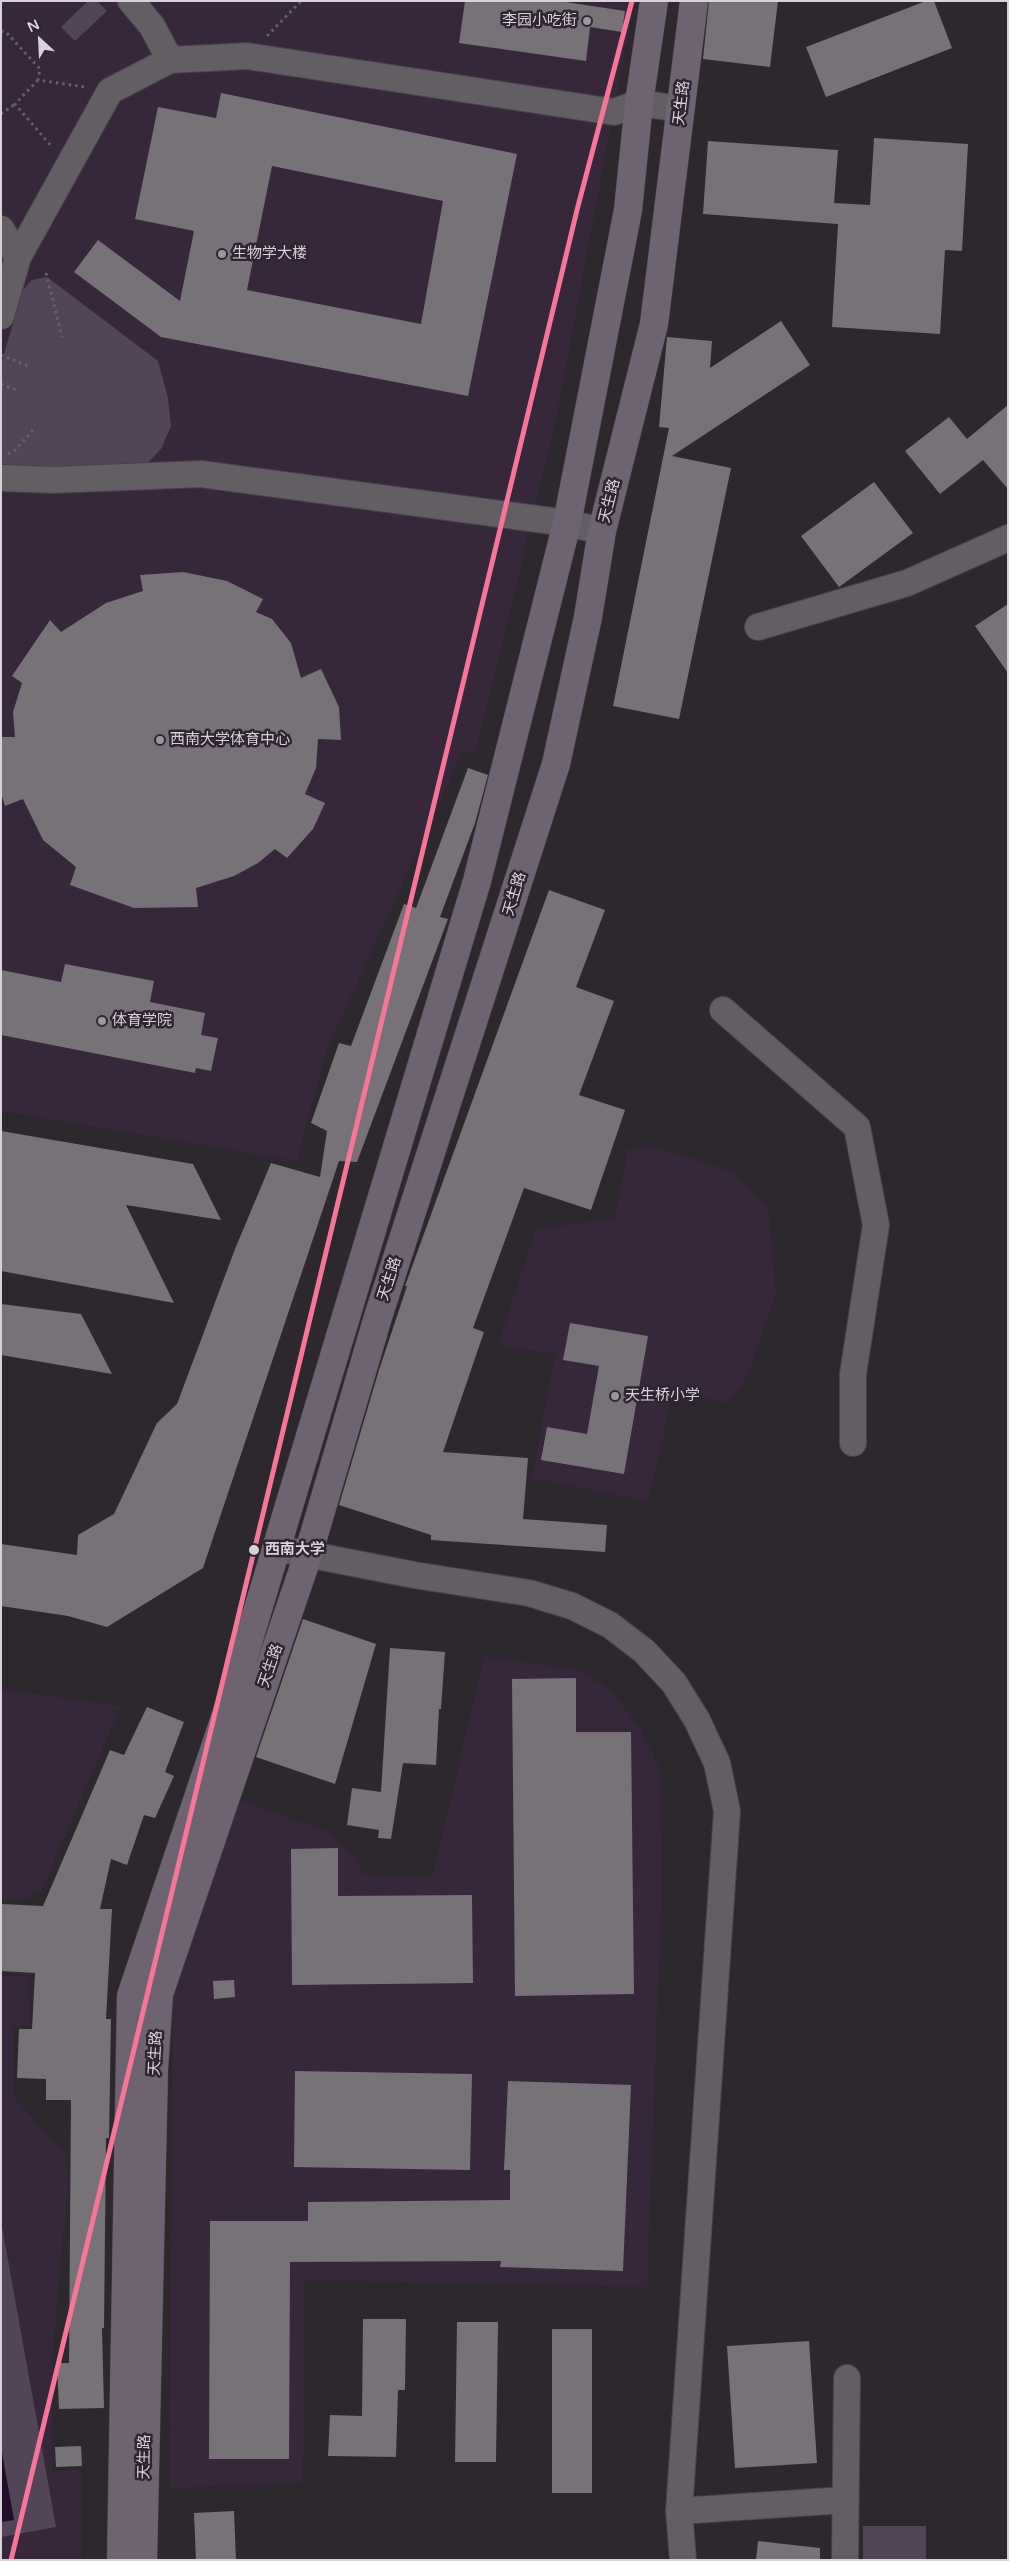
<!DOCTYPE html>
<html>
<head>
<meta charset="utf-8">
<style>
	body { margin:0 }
	#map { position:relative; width:1009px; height:2561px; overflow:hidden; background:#2d282e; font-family:"Varela Round",sans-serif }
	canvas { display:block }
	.frame { position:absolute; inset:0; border:2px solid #d8d1da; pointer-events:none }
	.north { position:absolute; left:15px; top:15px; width:50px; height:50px; -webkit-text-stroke:4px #2f2432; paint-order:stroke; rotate:335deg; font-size:14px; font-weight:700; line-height:20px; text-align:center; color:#d8d1da }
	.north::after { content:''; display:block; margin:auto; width:18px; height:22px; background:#d8d1da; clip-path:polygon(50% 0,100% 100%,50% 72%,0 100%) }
</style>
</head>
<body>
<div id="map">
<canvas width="1009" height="2561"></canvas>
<div class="frame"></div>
<div class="north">N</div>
</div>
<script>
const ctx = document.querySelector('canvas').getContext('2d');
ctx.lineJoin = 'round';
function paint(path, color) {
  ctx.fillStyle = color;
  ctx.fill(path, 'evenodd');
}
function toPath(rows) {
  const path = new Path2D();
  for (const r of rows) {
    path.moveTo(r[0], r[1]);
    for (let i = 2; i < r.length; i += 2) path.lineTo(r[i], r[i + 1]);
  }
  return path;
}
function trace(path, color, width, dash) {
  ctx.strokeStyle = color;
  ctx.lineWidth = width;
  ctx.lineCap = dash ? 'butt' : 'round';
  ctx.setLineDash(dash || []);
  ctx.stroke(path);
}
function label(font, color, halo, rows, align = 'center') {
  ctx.font = font + ' "Varela Round","Noto Sans SC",sans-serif';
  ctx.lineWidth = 5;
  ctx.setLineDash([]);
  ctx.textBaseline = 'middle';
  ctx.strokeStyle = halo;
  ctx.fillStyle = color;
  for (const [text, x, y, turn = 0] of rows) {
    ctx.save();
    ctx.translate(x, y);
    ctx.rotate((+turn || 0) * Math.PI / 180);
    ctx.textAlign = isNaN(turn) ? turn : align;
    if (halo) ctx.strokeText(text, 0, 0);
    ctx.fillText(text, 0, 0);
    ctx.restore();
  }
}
paint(toPath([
	[1,1,634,1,556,420,476,752,463,751,326,1052,297,1161,1,1111],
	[654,1146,733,1172,768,1207,776,1294,746,1379,726,1403,674,1390,648,1501,532,1478,555,1354,498,1345,536,1229,615,1219,628,1150],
	[484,1657,576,1669,606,1687,639,1725,660,1769,662,1884,647,2287,305,2280,303,2482,169,2488,173,1991,234,1798,328,1832,355,1856,362,1874,432,1878],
	[1,1689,121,1706,41,1891,23,1900,1,1898],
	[1,1976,28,1977,30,2024,13,2027,14,2098,64,2151,68,2181,52,2360,52,2472,81,2470,81,2560,1,2560]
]), '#36283a');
paint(toPath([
	[88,1,97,1,107,11,75,41,61,27],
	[47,277,158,361,168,398,171,426,161,449,144,467,1,472,1,364,23,290,32,280],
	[1,2221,56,2527,1,2537],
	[863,2526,926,2526,926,2560,863,2560]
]), '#524557');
paint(toPath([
	[1,2447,14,2520,1,2522]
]), '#210d27');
paint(toPath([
	[465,1,559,1,625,11,622,32,590,27,586,61,459,43],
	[709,1,778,1,770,67,703,59],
	[926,1,934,1,952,48,826,97,806,47],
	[221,93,517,154,468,396,161,337,74,272,98,240,180,301,194,231,135,219,158,107,216,118],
	[272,166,443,201,421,324,247,290],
	[874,138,968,144,962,251,945,250,940,334,832,327,838,224,703,214,708,141,838,150,834,203,870,205],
	[781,321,810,365,672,456,731,468,679,719,613,706,669,428,659,427,667,337,712,341,710,368],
	[1008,405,1008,489,983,460,940,494,905,451,949,417,967,439],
	[874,482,913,533,839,587,801,536],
	[183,572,227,581,263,599,256,612,272,619,291,643,301,678,321,669,339,707,341,740,318,739,316,768,305,794,325,803,313,829,287,858,275,849,258,863,234,876,196,888,198,907,134,908,70,885,76,867,43,840,23,799,5,806,1,793,1,737,15,737,13,712,22,683,12,676,50,620,61,632,106,603,143,591,140,575],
	[1008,604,1008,673,975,626],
	[468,768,488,775,475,823,440,917,448,919,357,1162,339,1161,203,1568,107,1627,68,1616,1,1606,1,1544,77,1555,78,1535,114,1514,157,1423,177,1404,235,1249,271,1163,320,1177,327,1131,311,1123,339,1043,351,1046,404,904,416,908],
	[549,890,605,910,576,987,614,1001,579,1095,625,1110,591,1210,524,1188,473,1328,484,1332,443,1452,528,1458,523,1519,607,1525,605,1552,431,1540,431,1535,339,1505,379,1370,407,1286,405,1286],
	[65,964,154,981,150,1002,205,1013,201,1035,218,1038,211,1071,196,1068,195,1073,1,1035,1,970,61,982],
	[1,1131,193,1164,221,1220,126,1205,174,1303,1,1271],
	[1,1304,81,1314,112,1374,1,1355],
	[570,1323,648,1336,624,1474,541,1460,547,1427,587,1434,599,1366,563,1360],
	[303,1619,376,1644,335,1784,256,1757],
	[390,1648,445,1652,441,1709,439,1709,436,1765,403,1763,391,1839,378,1838,379,1830,347,1825,352,1788,381,1792],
	[576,1678,576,1732,631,1732,634,1994,515,1996,512,1679],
	[147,1707,184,1722,165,1772,174,1776,155,1818,144,1815,127,1865,111,1859,100,1909,112,1909,106,2019,111,2019,109,2138,106,2138,104,2328,102,2328,104,2408,59,2409,57,2363,69,2363,71,2100,46,2100,46,2079,17,2078,19,2029,32,2029,35,1973,1,1971,1,1904,43,1906,110,1750,124,1755],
	[338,1848,338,1896,472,1895,473,1983,292,1985,291,1849],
	[234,1980,235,1997,214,1999,213,1981],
	[295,2071,472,2074,470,2170,294,2167],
	[508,2081,631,2085,623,2271,500,2267,501,2261,290,2262,289,2459,209,2459,210,2221,308,2221,308,2202,510,2200,510,2170,504,2170],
	[363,2319,406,2319,405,2390,398,2390,396,2457,328,2456,330,2415,362,2416],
	[457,2322,498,2322,496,2462,455,2462],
	[552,2329,592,2329,592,2493,552,2493],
	[809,2341,817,2463,735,2468,727,2346],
	[81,2446,82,2466,56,2467,55,2447],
	[234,2511,236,2560,196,2560,194,2513],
	[758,2541,820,2548,820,2560,756,2560]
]), '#777278');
const minor = toPath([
	[131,1,152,26,170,60],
	[1,229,18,257],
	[1,316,18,257,110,91,170,60,247,56,614,112,639,103,681,109],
	[1,478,53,480,201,474,567,523,602,531],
	[758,627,907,583,1008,538],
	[723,1010,857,1127,876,1225,853,1374,853,1443],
	[276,1548,414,1575,529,1593,572,1606,610,1625,644,1651,674,1683,697,1720,717,1763,727,1811,679,2511,683,2560],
	[679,2511,845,2500],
	[845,2560,847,2378]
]);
const highway = toPath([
	[121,2560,131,1996,227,1712,477,881,567,523,628,210,639,103,654,1],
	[143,2560,154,2069,159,1994,308,1555,378,1317,556,764,588,617,602,531,654,324,694,1]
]);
trace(minor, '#48434a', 28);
trace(highway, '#48434a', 29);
trace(toPath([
	[1,31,6,32,40,69,38,80,85,87],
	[267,36,301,1],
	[38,80,15,104,52,147],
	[1,114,15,104],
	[46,273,62,337],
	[1,355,28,366],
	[1,384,19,391],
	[8,454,15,450,33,430]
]), '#656166', 3, [2.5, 4]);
trace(minor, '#635e64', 26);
trace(highway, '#6e6471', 28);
trace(toPath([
	[11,2560,577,210,632,1]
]), '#f67599', 5);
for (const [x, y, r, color] of [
	[587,21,5,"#9c969e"],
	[222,254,5,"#9c969e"],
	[160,740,5,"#9c969e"],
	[102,1021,5,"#9c969e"],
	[615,1396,5,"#9c969e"],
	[254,1550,6,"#d8d1da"]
]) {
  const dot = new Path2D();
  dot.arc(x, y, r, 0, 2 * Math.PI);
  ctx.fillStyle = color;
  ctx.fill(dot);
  trace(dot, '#2f2432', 2);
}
label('15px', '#d8d1da', '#2f2432', [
	["李园小吃街",577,21,"right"],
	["生物学大楼",232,254],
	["西南大学体育中心",170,740],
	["体育学院",112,1021],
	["天生桥小学",625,1396]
], 'left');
label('15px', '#d8d1da', '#2f2432', [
	["天生路",682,103,-83],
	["天生路",610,501,-76],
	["天生路",515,894,-73],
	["天生路",390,1279,-72],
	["天生路",271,1666,-71],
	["天生路",156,2053,-87],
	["天生路",145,2457,-89]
]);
label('bold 15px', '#d8d1da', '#2f2432', [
	["西南大学",265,1550]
], 'left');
</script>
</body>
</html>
